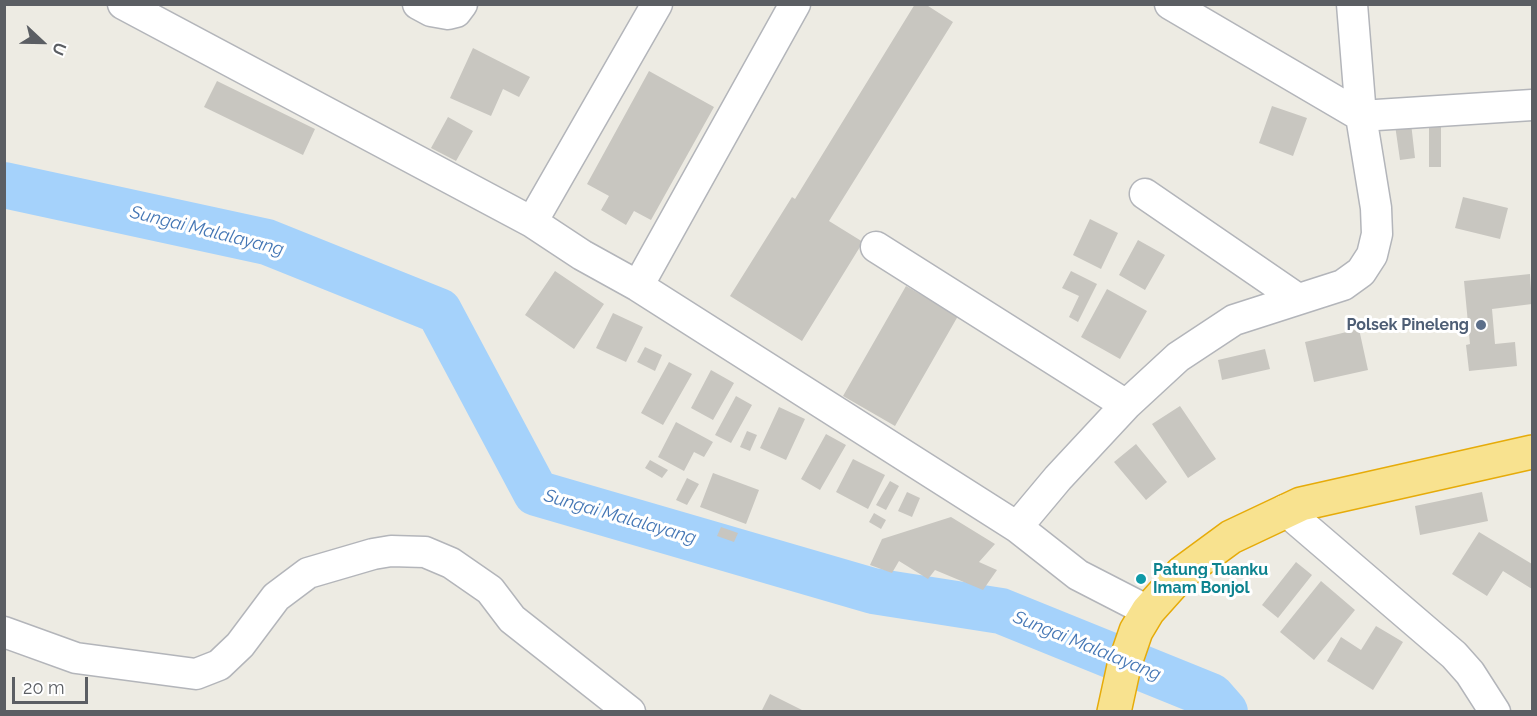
<!DOCTYPE html>
<html>
<head>
<meta charset="utf-8">
<style>
	body { margin:0 }
	#map { position:relative; width:1537px; height:716px; overflow:hidden; background:#edebe3; font-family:Raleway,sans-serif }
	canvas { display:block }
	.frame { position:absolute; inset:0; border:6px solid #5b5e63; pointer-events:none }
	.north { position:absolute; left:12px; top:12px; width:60px; height:60px; -webkit-text-stroke:4px #fff; paint-order:stroke; rotate:112deg; font-size:16px; font-weight:700; line-height:24px; text-align:center; color:#5b5e63 }
	.north::after { content:''; display:block; margin:auto; width:21px; height:27px; background:#5b5e63; clip-path:polygon(50% 0,100% 100%,50% 72%,0 100%) }
	.scale { position:absolute; left:12px; top:677px; width:76px; height:27px; box-sizing:border-box; border:3px solid #5b5e63; border-top:0; padding-left:8px; font-size:18px; line-height:21px; white-space:nowrap; color:#5b5e63; -webkit-text-stroke:4px #fff; paint-order:stroke }
</style>
</head>
<body>
<div id="map">
<canvas width="1537" height="716"></canvas>
<div class="frame"></div>
<div class="north">U</div>
<div class="scale">20 m</div>
</div>
<script>
const ctx = document.querySelector('canvas').getContext('2d');
ctx.lineJoin = 'round';
function toPath(rows) {
  const path = new Path2D();
  for (const r of rows) {
    path.moveTo(r[0], r[1]);
    for (let i = 2; i < r.length; i += 2) path.lineTo(r[i], r[i + 1]);
  }
  return path;
}
function trace(path, color, width, dash) {
  ctx.strokeStyle = color;
  ctx.lineWidth = width;
  ctx.lineCap = dash ? 'butt' : 'round';
  ctx.setLineDash(dash || []);
  ctx.stroke(path);
}
function paint(path, color) {
  ctx.fillStyle = color;
  ctx.fill(path, 'evenodd');
}
function label(font, color, halo, rows, align = 'center') {
  ctx.font = font + ' Raleway,sans-serif';
  ctx.lineWidth = 6;
  ctx.setLineDash([]);
  ctx.textBaseline = 'middle';
  ctx.strokeStyle = halo;
  ctx.fillStyle = color;
  for (const [text, x, y, turn = 0] of rows) {
    ctx.save();
    ctx.translate(x, y);
    ctx.rotate((+turn || 0) * Math.PI / 180);
    ctx.textAlign = isNaN(turn) ? turn : align;
    if (halo) ctx.strokeText(text, 0, 0);
    ctx.fillText(text, 0, 0);
    ctx.restore();
  }
}
trace(toPath([
	[4,185,267,242,439,311,536,493,873,591,1001,611,1211,696,1225,712]
]), '#a5d2fb', 46);
paint(toPath([
	[915,4,925,4,953,22,829,221,863,242,802,341,730,296,792,197,795,199],
	[473,48,530,77,519,97,503,89,491,116,450,98],
	[649,71,714,107,651,220,634,211,626,225,601,210,609,196,587,184],
	[217,81,315,129,303,155,204,107],
	[1272,106,1307,118,1293,156,1259,143],
	[448,117,473,131,456,161,431,148],
	[1411,123,1415,158,1400,160,1395,125],
	[1429,124,1441,124,1441,167,1429,167],
	[1463,197,1508,208,1500,239,1455,228],
	[1090,219,1118,233,1101,269,1073,255],
	[1138,240,1165,255,1145,290,1119,275],
	[555,271,604,304,574,349,525,315],
	[1071,271,1097,284,1078,322,1069,317,1079,296,1062,288],
	[1530,274,1532,304,1492,309,1495,344,1515,342,1517,366,1469,371,1466,345,1470,344,1464,281],
	[906,286,958,316,895,426,843,396],
	[1107,289,1147,311,1120,359,1081,337],
	[613,313,643,327,626,362,596,348],
	[1359,329,1368,370,1314,382,1305,342],
	[645,347,662,355,655,371,637,362],
	[1265,349,1270,369,1222,380,1218,360],
	[669,362,692,374,663,425,641,413],
	[711,370,734,383,713,420,691,408],
	[736,396,752,405,731,443,715,435],
	[1180,406,1216,459,1188,478,1152,424],
	[779,407,805,419,786,460,760,448],
	[676,422,713,442,704,457,694,452,684,471,658,457],
	[747,431,757,435,750,451,740,447],
	[826,434,846,445,820,490,801,479],
	[1136,444,1167,482,1146,500,1114,462],
	[853,459,885,475,868,509,836,492],
	[650,460,668,470,662,478,645,468],
	[713,473,759,490,746,524,700,507],
	[687,478,699,484,687,505,676,500],
	[890,481,899,486,886,510,876,505],
	[907,492,920,498,912,517,898,511],
	[1482,492,1488,521,1420,535,1415,506],
	[874,513,886,520,881,529,869,522],
	[951,517,995,544,979,562,997,570,983,590,935,570,928,579,899,561,892,573,870,565,882,539],
	[721,527,738,533,734,542,717,536],
	[1479,532,1532,564,1532,589,1503,571,1487,596,1452,574],
	[1296,562,1312,575,1278,618,1262,605],
	[1321,581,1355,610,1314,660,1280,632],
	[1376,626,1403,642,1373,690,1327,661,1341,637,1361,650],
	[770,694,806,712,761,712]
]), '#c8c6c0');
const minor = toPath([
	[123,4,532,222,582,255,638,286,1017,527,1078,575,1148,611],
	[418,4,431,11,448,14,456,12,462,4],
	[1170,4,1361,116,1532,105],
	[1145,194,1298,299],
	[532,222,657,4],
	[876,247,1126,405],
	[638,286,795,4],
	[1285,510,1454,655,1470,673,1495,712],
	[1017,527,1058,478,1126,405,1178,357,1234,320,1343,285,1361,272,1372,255,1377,234,1376,208,1361,116,1352,4],
	[4,632,76,658,196,674,219,665,240,645,276,597,308,573,373,554,391,551,425,552,451,563,490,590,512,619,630,712]
]);
const highway = toPath([
	[1114,712,1124,666,1136,631,1148,611,1182,573,1231,537,1301,504,1532,452]
]);
trace(minor, '#b3b5ba', 33);
trace(highway, '#e6ab09', 36);
trace(minor, '#fff', 30);
trace(highway, '#f8e28f', 33);
for (const [x, y, r, color] of [
	[1481,325,6,"#5c6f8a"],
	[1141,579,6,"#0f9aa8"]
]) {
  const dot = new Path2D();
  dot.arc(x, y, r, 0, 2 * Math.PI);
  ctx.fillStyle = color;
  ctx.fill(dot);
  trace(dot, '#fff', 2);
}
label('bold 16px', '#4e5e75', '#fff', [
	["Polsek Pineleng",1469,325]
], 'right');
label('bold 16px', '#0d838f', '#fff', [
	["Patung Tuanku",1153,570],
	["Imam Bonjol",1153,588]
], 'left');
label('italic 18px', '#4577b5', '#fff', [
	["Sungai Malalayang",207,231,14],
	["Sungai Malalayang",620,517,16],
	["Sungai Malalayang",1087,646,22]
]);
</script>
</body>
</html>
